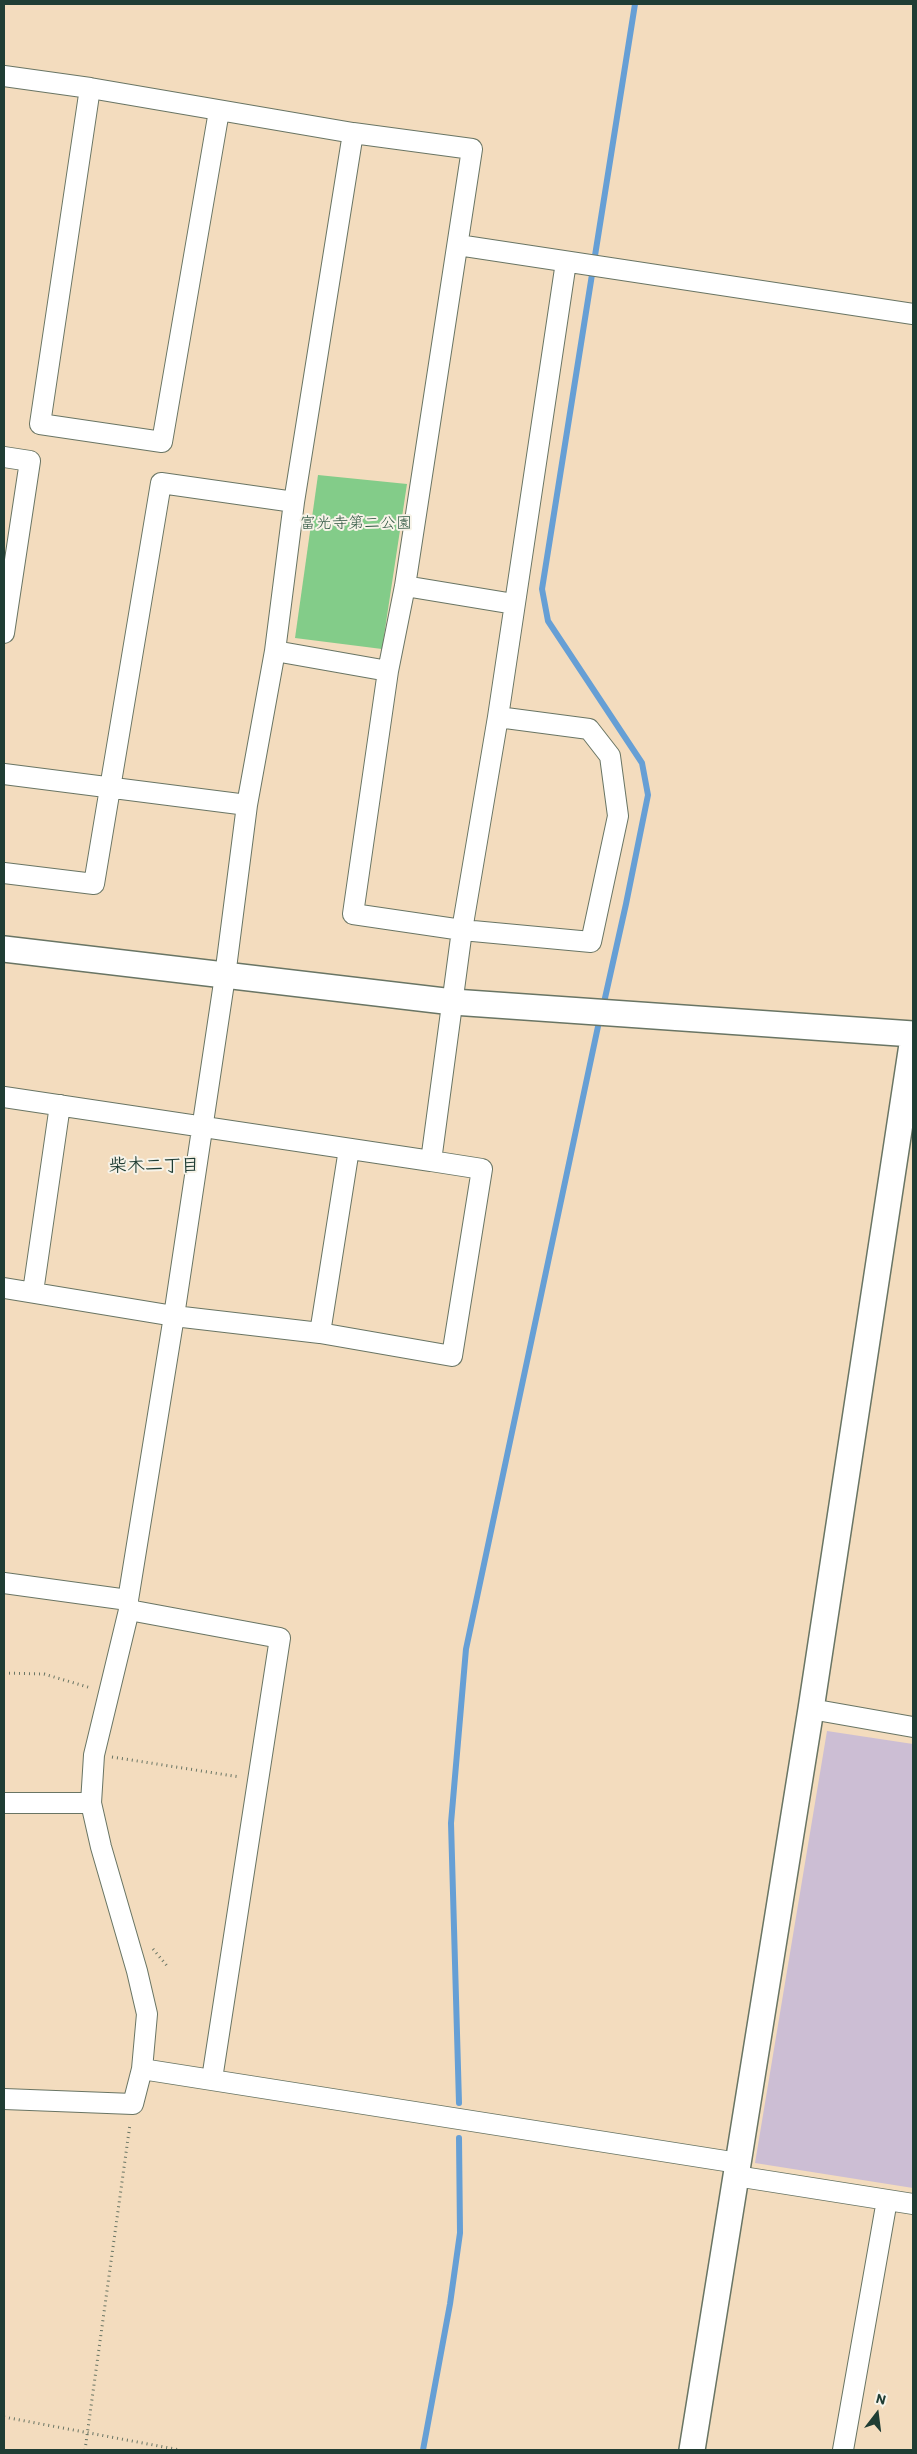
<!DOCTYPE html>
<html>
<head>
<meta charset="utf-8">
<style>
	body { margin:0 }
	#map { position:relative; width:917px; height:2454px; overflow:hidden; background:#f3dcbe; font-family:Itim,sans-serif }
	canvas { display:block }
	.frame { position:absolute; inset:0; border:5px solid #1f3d34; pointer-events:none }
	.north { position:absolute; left:852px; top:2389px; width:50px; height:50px; -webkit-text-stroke:4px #f7f3e8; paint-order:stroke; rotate:15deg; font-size:14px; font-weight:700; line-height:20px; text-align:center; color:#1f3d34 }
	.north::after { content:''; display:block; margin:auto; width:18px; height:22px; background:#1f3d34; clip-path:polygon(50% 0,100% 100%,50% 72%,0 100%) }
</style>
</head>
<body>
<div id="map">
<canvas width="917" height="2454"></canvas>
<div class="frame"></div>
<div class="north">N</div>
</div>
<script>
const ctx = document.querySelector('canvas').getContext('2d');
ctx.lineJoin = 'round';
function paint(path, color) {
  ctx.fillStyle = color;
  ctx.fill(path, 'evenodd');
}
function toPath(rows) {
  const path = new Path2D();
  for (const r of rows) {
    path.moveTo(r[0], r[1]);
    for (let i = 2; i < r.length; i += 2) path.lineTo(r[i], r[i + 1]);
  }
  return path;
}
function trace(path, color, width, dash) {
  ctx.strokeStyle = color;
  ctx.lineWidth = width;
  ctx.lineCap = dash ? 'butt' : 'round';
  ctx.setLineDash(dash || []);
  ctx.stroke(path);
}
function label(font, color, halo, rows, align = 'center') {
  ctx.font = font + ' Itim,"Klee One",sans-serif';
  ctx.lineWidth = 4;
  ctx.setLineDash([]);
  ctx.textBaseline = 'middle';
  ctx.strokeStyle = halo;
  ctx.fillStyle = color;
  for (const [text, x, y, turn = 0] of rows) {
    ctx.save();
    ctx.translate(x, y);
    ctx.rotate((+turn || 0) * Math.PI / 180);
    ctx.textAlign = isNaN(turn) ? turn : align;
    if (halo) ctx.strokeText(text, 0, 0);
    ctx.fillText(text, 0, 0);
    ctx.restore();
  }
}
paint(toPath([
	[827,1731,913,1744,913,2188,755,2163]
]), '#ccbed4');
paint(toPath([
	[318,475,407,484,382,649,295,638]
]), '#83cc89');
trace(toPath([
	[603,1007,626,904,648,795,642,763,548,621,542,589,635,4],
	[459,2103,451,1823,466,1649,600,1017],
	[423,2450,450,2304,460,2233,459,2138]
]), '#669fd5', 6);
const minor = toPath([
	[4,76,90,88,353,133,472,149,405,586,388,671,353,914,462,930,431,1161,4,1097],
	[90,88,40,424,162,442,219,111],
	[458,245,913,314],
	[4,457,30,461,4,633],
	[405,586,514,604],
	[275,651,388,671],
	[498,717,589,729,610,756,618,816,591,942,462,930,498,717,566,262],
	[4,774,247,805],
	[4,873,94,884,161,483,294,502],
	[4,1288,174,1316,320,1333,452,1356,482,1169,431,1161],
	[33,1292,60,1105],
	[320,1333,349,1149],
	[4,1583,128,1600],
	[129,1610,280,1638,212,2079],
	[811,1709,913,1727],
	[4,1803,91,1803],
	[142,2069,147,2014,137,1971,101,1847,91,1803,94,1755,129,1610,128,1600,174,1316,225,976,247,805,275,651,294,502,353,133],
	[4,2099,133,2104,142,2069,738,2163],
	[736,2176,913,2204],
	[843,2450,887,2200]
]);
const tertiary = toPath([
	[4,949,453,1002,913,1034],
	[692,2450,811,1709,913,1038]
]);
trace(minor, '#697564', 22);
trace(tertiary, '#697564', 28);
trace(toPath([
	[4,1673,44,1674,91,1688],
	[112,1757,240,1777],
	[153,1949,168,1967],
	[4,2417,180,2450],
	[85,2450,130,2124]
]), '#697564', 3, [1, 4]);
trace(minor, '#fff', 20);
trace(tertiary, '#fff', 25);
label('16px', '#335a45', '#f7f3e8', [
	["富光寺第二公園",356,524]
]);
label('bold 18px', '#1f3d34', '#f7f3e8', [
	["柴木二丁目",154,1166]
]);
</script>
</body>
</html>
